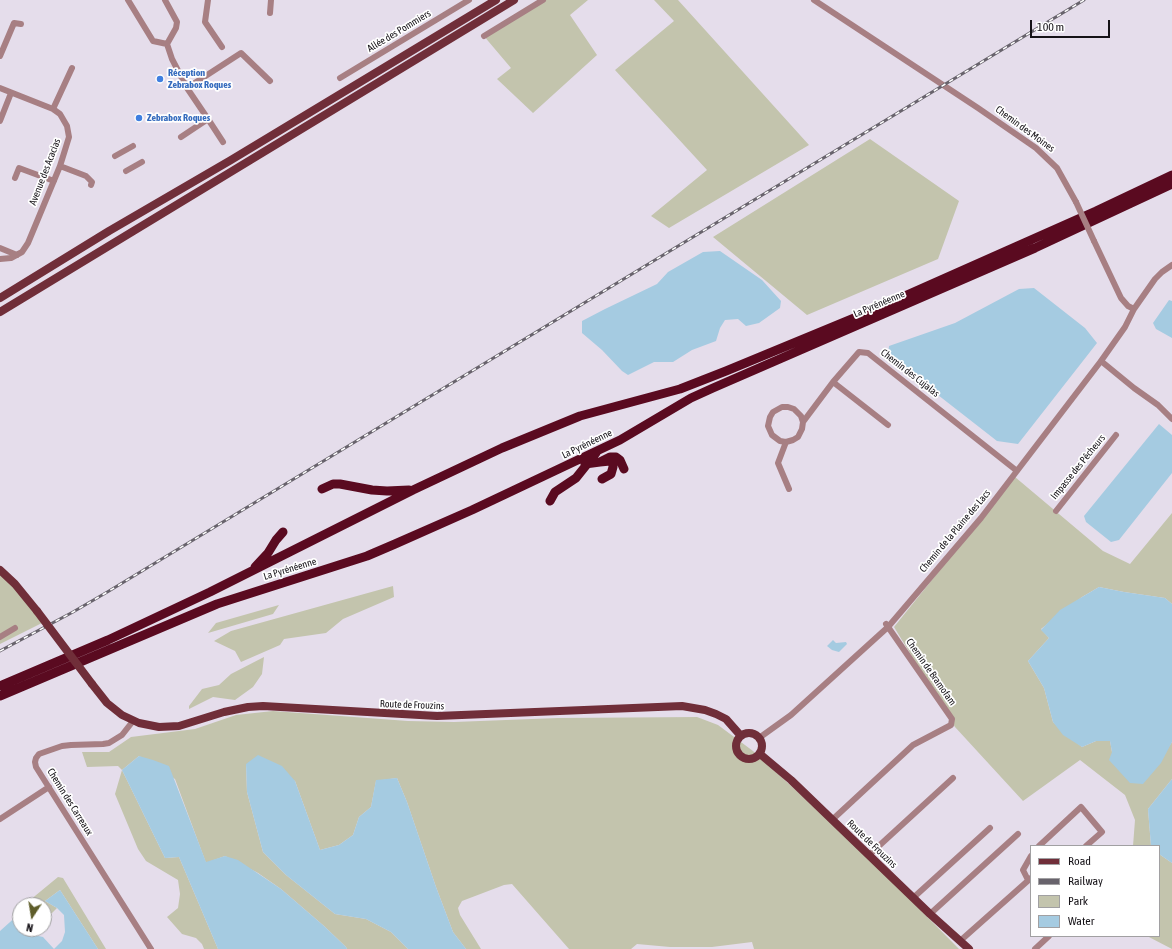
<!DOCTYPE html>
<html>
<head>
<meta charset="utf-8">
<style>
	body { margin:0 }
	#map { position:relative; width:1172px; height:949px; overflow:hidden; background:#e5ddeb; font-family:"Asap Condensed",sans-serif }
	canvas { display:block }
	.legend { position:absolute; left:1030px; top:845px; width:130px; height:92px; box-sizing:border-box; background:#fff; border:1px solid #a1a0a2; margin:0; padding:5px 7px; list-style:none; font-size:12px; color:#151217 }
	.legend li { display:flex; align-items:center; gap:8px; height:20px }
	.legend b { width:20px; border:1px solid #a1a0a2 }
	.north { position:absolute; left:12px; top:897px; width:40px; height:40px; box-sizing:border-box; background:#fff; border:1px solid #a1a0a2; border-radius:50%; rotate:192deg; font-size:11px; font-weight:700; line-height:16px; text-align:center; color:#151217 }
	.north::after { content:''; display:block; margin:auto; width:14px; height:18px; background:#5e5d2a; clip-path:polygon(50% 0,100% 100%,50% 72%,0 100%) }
	.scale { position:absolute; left:1030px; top:20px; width:80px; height:18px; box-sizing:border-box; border:2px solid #151217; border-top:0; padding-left:5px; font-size:12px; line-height:14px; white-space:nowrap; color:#151217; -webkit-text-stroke:3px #fff; paint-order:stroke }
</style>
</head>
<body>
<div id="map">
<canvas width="1172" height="949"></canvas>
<ul class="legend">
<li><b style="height:5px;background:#702e39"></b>Road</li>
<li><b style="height:5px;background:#68636c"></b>Railway</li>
<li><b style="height:11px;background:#c3c4ad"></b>Park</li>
<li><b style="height:11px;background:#a5cbe1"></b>Water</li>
</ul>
<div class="north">N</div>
<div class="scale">100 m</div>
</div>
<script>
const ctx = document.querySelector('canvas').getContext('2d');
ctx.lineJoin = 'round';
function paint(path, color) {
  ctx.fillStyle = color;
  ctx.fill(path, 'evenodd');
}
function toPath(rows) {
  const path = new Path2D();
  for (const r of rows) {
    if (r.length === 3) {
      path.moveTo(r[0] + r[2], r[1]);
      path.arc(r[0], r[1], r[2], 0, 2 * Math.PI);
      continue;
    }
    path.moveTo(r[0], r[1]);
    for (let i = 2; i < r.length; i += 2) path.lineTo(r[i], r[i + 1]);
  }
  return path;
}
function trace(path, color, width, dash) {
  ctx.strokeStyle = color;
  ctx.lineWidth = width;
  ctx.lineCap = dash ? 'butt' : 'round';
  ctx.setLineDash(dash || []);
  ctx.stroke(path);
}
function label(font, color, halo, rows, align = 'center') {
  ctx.font = font + ' "Asap Condensed",sans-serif';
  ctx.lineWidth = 3.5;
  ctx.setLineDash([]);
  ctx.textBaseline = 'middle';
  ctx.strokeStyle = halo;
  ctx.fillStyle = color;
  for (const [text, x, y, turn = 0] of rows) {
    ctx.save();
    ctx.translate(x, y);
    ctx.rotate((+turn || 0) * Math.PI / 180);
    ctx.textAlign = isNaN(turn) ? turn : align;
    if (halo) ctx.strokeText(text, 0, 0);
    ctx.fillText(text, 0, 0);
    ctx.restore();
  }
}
paint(toPath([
	[542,0,588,0,570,15,597,55,533,113,497,79,511,68,483,35],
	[654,0,678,0,809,145,669,228,651,216,707,170,615,70,674,21],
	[870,139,959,201,938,259,807,315,713,237],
	[1015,477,1103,551,1130,564,1172,513,1172,604,1165,598,1124,592,1099,587,1082,597,1041,629,1049,638,1028,661,1044,688,1053,722,1082,747,1096,741,1110,741,1112,752,1170,745,1172,742,1172,779,1148,809,1151,846,1133,846,1135,820,1125,795,1080,760,1023,801,955,727,894,627],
	[0,574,14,587,42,623,0,644],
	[393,586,394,597,343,619,326,633,284,639,280,645,241,662,235,651,214,641,231,631],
	[279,605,273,614,208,633,216,623],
	[264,657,262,674,253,687,235,700,213,697,189,709,189,706,202,689,219,685,231,674],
	[273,711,408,721,454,722,558,718,697,717,718,725,753,751,861,850,959,949,754,949,752,942,712,947,670,947,637,944,631,949,569,949,512,884,504,885,462,901,458,908,460,915,481,949,466,949,453,932,436,887,407,802,397,778,376,781,371,807,359,817,353,835,339,845,320,850,295,781,246,764,247,792,263,852,286,875,335,914,366,919,391,932,408,949,347,949,346,947,324,926,281,889,258,873,225,856,206,863,175,779,139,756,122,770,165,858,179,857,218,949,204,949,202,944,196,938,182,934,167,917,178,908,180,894,178,880,146,861,138,849,115,794,122,770,118,766,87,767,82,752,109,752,131,737,195,729,236,715],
	[1159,854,1172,863,1172,949,1147,936,1159,936],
	[58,877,63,878,106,949,98,949,60,890,45,901,57,908,44,921,44,905,24,905]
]), '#c3c4ad');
paint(toPath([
	[720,251,762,280,781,301,780,308,759,323,746,326,738,319,725,320,720,328,716,341,692,350,673,362,654,362,628,375,622,371,602,350,582,333,582,321,605,309,657,284,668,272,703,252],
	[1034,288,1085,328,1097,343,1018,444,997,441,888,356,889,346,955,323,1019,289],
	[1169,300,1172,301,1172,338,1156,329,1153,323],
	[1159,424,1172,435,1172,473,1119,540,1111,542,1086,522,1084,516],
	[1099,587,1124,592,1165,598,1172,604,1172,742,1161,763,1143,784,1130,783,1109,760,1112,752,1110,741,1096,741,1082,747,1063,735,1053,722,1044,688,1028,661,1049,638,1041,630,1060,610],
	[833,640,836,643,846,642,847,644,839,652,832,650,827,646],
	[258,755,282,766,295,781,320,850,339,845,353,835,359,817,371,807,376,780,397,778,407,802,436,887,453,932,466,949,408,949,391,932,366,919,335,914,286,875,263,852,247,792,246,764],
	[139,756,153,760,169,766,206,862,225,856,238,860,281,889,324,926,346,947,347,949,218,949,179,857,165,858,122,770],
	[1172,779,1172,863,1159,854,1159,846,1151,846,1148,809],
	[60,890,98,949,54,949,62,941,65,932,64,915,57,908,45,901],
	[19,914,20,914,20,929,27,929,34,935,43,937,54,949,0,949,0,931]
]), '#a5cbe1');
trace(toPath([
	[128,0,153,41,167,44],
	[165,0,177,22,176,28,167,44,172,59,187,88,208,119,181,137],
	[208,0,205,22,222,47],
	[814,0,978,108,1036,148,1057,168,1076,202],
	[270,13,271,0],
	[484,36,543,0],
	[0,56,14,23,21,24],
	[340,78,469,0],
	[0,88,53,109,60,114,67,126,69,137,60,166,28,243,22,252,11,258,0,259],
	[187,88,241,53,270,81],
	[53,109,72,68],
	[208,119,223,142],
	[0,121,11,93],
	[115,156,133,146],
	[60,166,86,176,92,182,91,185],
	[126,171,142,162],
	[15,178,19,168,54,181],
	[1094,241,1121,298,1128,306,1134,309],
	[0,248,17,255],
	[1101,361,1134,388,1158,405,1172,419],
	[833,382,888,425],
	[803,422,801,416,794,409,788,407,782,407,773,412,770,417,768,426,772,435,780,441,786,442,793,440,798,437,802,429,803,422,833,382,859,352,868,353,1017,471],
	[786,442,778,463,789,489],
	[1056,511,1116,435],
	[0,637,15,628],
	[133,721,122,735,109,743,103,744,71,745,62,746,39,754,36,758,35,762,36,767,151,949],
	[759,738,791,715,888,627,981,518,1101,361,1125,327,1134,309,1155,279,1162,272,1172,265],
	[0,819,49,787],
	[832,820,913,745,951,725,952,719,886,624],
	[1039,846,1081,807,1102,832,1086,846],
	[869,855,953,778],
	[1028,880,1023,870,1031,856],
	[913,898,990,828],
	[930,914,1018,834],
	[960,941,1031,878],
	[1035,949,1049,936]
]), '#a77f83', 6);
trace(toPath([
	[0,298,109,231,231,160,496,0],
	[0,312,514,0],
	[0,570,15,584,37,611],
	[92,684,107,703,122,715,139,723,159,727,179,726,224,712,248,707,263,706,437,716,682,706,705,710,716,714,726,719,741,736],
	[749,746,13],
	[760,754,791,780,930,914,969,949]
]), '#702e39', 8);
trace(toPath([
	[600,462,610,461,613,464,613,467,611,474,602,479],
	[585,464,600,462,610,457,616,457,620,460,624,469],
	[322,489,333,484,340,484,372,490,387,491,409,490],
	[550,501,555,492,576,478,596,453],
	[255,567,268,553,276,540,283,532],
	[0,686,108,640,210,592,413,490,502,448,580,416,680,389,726,371,864,314,1096,211,1172,175],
	[0,696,217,604,367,556,395,544,472,510,620,440,691,398,713,388,1035,248,1172,184]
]), '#5a0a20', 9);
const rail = toPath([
	[0,651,73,612,109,591,1084,0]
]);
trace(rail, '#68636c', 3);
trace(rail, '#fff', 1.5, [4.5]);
trace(toPath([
	[1076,202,1094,241]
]), '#a77f83', 6);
trace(toPath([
	[37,611,92,684]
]), '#702e39', 8);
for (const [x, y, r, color] of [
	[160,79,4,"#3f7fe0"],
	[139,118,4,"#3f7fe0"]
]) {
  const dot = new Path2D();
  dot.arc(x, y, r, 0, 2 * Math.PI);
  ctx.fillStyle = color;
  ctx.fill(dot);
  trace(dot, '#fff', 1.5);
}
label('10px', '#151217', '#fff', [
	["Allée des Pommiers",399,31,-31],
	["Chemin des Moines",1025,129,36],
	["Avenue des Acacias",45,172,-69],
	["La Pyrénéenne",879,304,-23],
	["Chemin des Cujalas",910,373,38],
	["La Pyrénéenne",587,444,-26],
	["Impasse des Pêcheurs",1078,467,-51],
	["Chemin de la Plaine des Lacs",955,531,-50],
	["La Pyrénéenne",290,569,-17],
	["Chemin de Bramofam",931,672,55],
	["Route de Frouzins",412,705,2],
	["Chemin des Carreaux",70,802,58],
	["Route de Frouzins",872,844,44]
]);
label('bold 10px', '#366cbe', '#fff', [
	["Réception",168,73],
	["Zebrabox Roques",168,85],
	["Zebrabox Roques",147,118]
], 'left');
</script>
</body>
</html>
